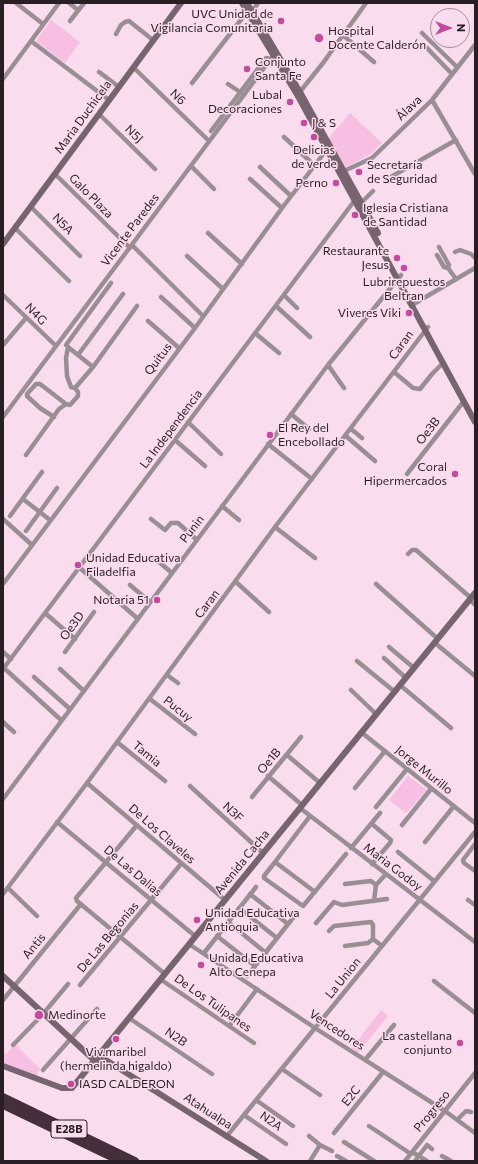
<!DOCTYPE html>
<html>
<head>
<meta charset="utf-8">
<style>
	body { margin:0 }
	#map { position:relative; width:478px; height:1164px; overflow:hidden; background:#f9dced; font-family:Commissioner,sans-serif }
	canvas { display:block }
	.frame { position:absolute; inset:0; border:4px solid #291e24; pointer-events:none }
	.north { position:absolute; left:430px; top:8px; width:40px; height:40px; box-sizing:border-box; background:#f9dced; border:1px solid #a6909d; border-radius:50%; rotate:90deg; font-size:11px; font-weight:700; line-height:16px; text-align:center; color:#291e24 }
	.north::after { content:''; display:block; margin:auto; width:14px; height:18px; background:#c34a9d; clip-path:polygon(50% 0,100% 100%,50% 72%,0 100%) }
</style>
</head>
<body>
<div id="map">
<canvas width="478" height="1164"></canvas>
<div class="frame"></div>
<div class="north">N</div>
</div>
<script>
const ctx = document.querySelector('canvas').getContext('2d');
ctx.lineJoin = 'round';
function paint(path, color) {
  ctx.fillStyle = color;
  ctx.fill(path, 'evenodd');
}
function toPath(rows) {
  const path = new Path2D();
  for (const r of rows) {
    path.moveTo(r[0], r[1]);
    for (let i = 2; i < r.length; i += 2) path.lineTo(r[i], r[i + 1]);
  }
  return path;
}
function trace(path, color, width, dash) {
  ctx.strokeStyle = color;
  ctx.lineWidth = width;
  ctx.lineCap = dash ? 'butt' : 'round';
  ctx.setLineDash(dash || []);
  ctx.stroke(path);
}
function label(font, color, halo, rows, align = 'center') {
  ctx.font = font + ' Commissioner,sans-serif';
  ctx.lineWidth = 3;
  ctx.setLineDash([]);
  ctx.textBaseline = 'middle';
  ctx.strokeStyle = halo;
  ctx.fillStyle = color;
  for (const [text, x, y, turn = 0] of rows) {
    ctx.save();
    ctx.translate(x, y);
    ctx.rotate((+turn || 0) * Math.PI / 180);
    ctx.textAlign = isNaN(turn) ? turn : align;
    if (halo) ctx.strokeText(text, 0, 0);
    ctx.fillText(text, 0, 0);
    ctx.restore();
  }
}
paint(toPath([
	[51,20,80,42,65,63,36,41],
	[350,113,382,143,371,154,344,168,328,139],
	[408,776,427,790,406,813,389,800],
	[381,1010,388,1016,358,1053,352,1048],
	[15,1044,40,1069,36,1077,3,1065,3,1051,6,1054]
]), '#f7bfe1');
trace(toPath([
	[16,3,43,24],
	[69,3,78,10],
	[252,12,258,3],
	[70,21,84,3],
	[422,33,457,67],
	[116,34,121,25,125,22,129,21,153,40],
	[344,36,374,62],
	[31,41,109,100],
	[427,48,452,74],
	[133,67,209,141],
	[99,72,119,87],
	[3,79,59,3],
	[192,83,247,12],
	[228,84,240,92],
	[299,93,323,63,366,3],
	[432,100,475,174],
	[99,114,155,169],
	[211,131,266,58,271,59],
	[284,137,314,165],
	[191,166,214,189],
	[260,167,291,196],
	[344,171,372,158,432,100,475,45],
	[55,174,130,248],
	[389,178,456,140],
	[250,179,282,208],
	[361,203,373,191],
	[31,207,80,256],
	[15,228,69,281],
	[208,233,242,264],
	[132,245,203,316],
	[439,247,449,265,448,268,456,279],
	[455,252,460,250,471,254,475,258],
	[437,255,444,267,448,268],
	[187,256,223,289],
	[3,295,56,346],
	[284,295,297,308],
	[161,297,195,328],
	[412,305,475,268],
	[276,306,310,337],
	[148,321,179,348],
	[255,333,279,353],
	[4,344,26,318],
	[66,345,111,283],
	[328,365,344,388],
	[93,367,137,306],
	[394,372,413,388,420,389,432,374,443,363],
	[75,388,71,387,67,376,66,358,68,347,78,355],
	[291,414,309,429],
	[3,417,273,56],
	[54,417,40,408,27,396,27,394,36,384,40,384,66,404],
	[188,422,221,454],
	[351,429,362,438],
	[346,436,375,461],
	[175,440,205,466],
	[268,444,312,479],
	[26,455,59,409,66,404,70,405,78,396,78,392,75,388,93,367,78,355,123,294],
	[407,474,464,401],
	[23,499,50,520],
	[222,506,239,520],
	[10,516,42,472],
	[3,519,32,545],
	[151,519,165,530,171,523,178,523,197,540],
	[275,527,315,558],
	[26,531,57,488],
	[408,554,412,550,416,550,471,598],
	[153,557,172,573],
	[80,568,138,619],
	[236,582,269,612],
	[3,584,195,328,282,208,328,148],
	[376,584,438,639],
	[130,585,150,602],
	[470,600,475,605],
	[45,613,75,639],
	[435,643,475,676],
	[389,647,414,668],
	[3,652,11,659],
	[65,652,94,612],
	[384,658,406,678],
	[357,661,395,692],
	[4,668,61,720],
	[3,669,355,200],
	[60,669,84,691],
	[167,675,178,683],
	[34,677,70,709],
	[400,685,451,728],
	[351,690,376,714],
	[150,699,195,734],
	[3,722,14,732],
	[361,732,475,823],
	[117,742,165,781],
	[287,755,320,783],
	[268,776,302,805],
	[87,783,225,900],
	[190,786,263,853],
	[355,788,385,751],
	[252,797,301,737],
	[3,799,328,365,401,275],
	[376,807,407,769],
	[300,808,475,942],
	[310,816,275,862,315,892],
	[57,822,195,936],
	[372,824,391,840,390,843,372,864],
	[137,825,76,898,77,901,165,974],
	[402,825,431,789],
	[425,842,454,806],
	[475,844,463,860,464,863,475,871],
	[351,848,380,813],
	[398,852,434,881],
	[275,862,264,876,264,878,303,906,346,854],
	[345,884,371,881,376,885],
	[8,888,37,916],
	[3,894,87,783,275,527,428,327],
	[250,894,288,924],
	[468,900,475,905],
	[374,901,376,885,386,874],
	[239,908,277,938],
	[228,922,266,953],
	[316,923,334,902,342,905,387,899],
	[329,931,334,926,371,922,373,925,373,939,382,946],
	[217,936,255,966,296,914],
	[189,944,315,1028,445,1111,475,1133],
	[345,946,368,943,373,939],
	[204,953,256,887],
	[247,976,255,966],
	[160,979,254,1043],
	[434,981,475,1013],
	[80,985,181,864],
	[3,1000,81,904],
	[129,1018,212,1074],
	[230,1025,257,989],
	[13,1045,43,1014,68,984],
	[365,1060,394,1025],
	[282,1069,320,1095],
	[43,1070,97,1009],
	[256,1100,293,1126],
	[244,1115,286,1144],
	[457,1120,466,1111,471,1112],
	[369,1126,411,1154],
	[334,1133,383,1072],
	[309,1136,320,1145,332,1151],
	[226,1137,475,832],
	[344,1142,374,1161],
	[412,1152,427,1161],
	[337,1156,346,1161],
	[442,1156,451,1161],
	[310,1161,320,1145],
	[405,1161,475,1073],
	[415,1161,427,1145,432,1149]
]), '#9a8e95', 4.5);
trace(toPath([
	[242,3,299,98,475,422],
	[247,3,300,92,378,233],
	[3,244,181,3],
	[3,976,94,1060,110,1066,118,1066],
	[98,1055,266,1161],
	[3,1066,62,1088,72,1088,475,593]
]), '#76646e', 6);
trace(toPath([
	[3,1097,135,1161],
	[3,1105,120,1161]
]), '#452f3d', 8);
for (const [x, y, r, color] of [
	[281,21,4,"#c34a9d"],
	[319,38,5,"#c34a9d"],
	[247,69,4,"#c34a9d"],
	[290,102,4,"#c34a9d"],
	[304,123,4,"#c34a9d"],
	[314,137,4,"#c34a9d"],
	[359,172,4,"#c34a9d"],
	[336,183,4,"#c34a9d"],
	[355,215,4,"#c34a9d"],
	[397,258,4,"#c34a9d"],
	[404,268,4,"#c34a9d"],
	[409,313,4,"#c34a9d"],
	[270,435,4,"#c34a9d"],
	[455,474,4,"#c34a9d"],
	[78,565,4,"#c34a9d"],
	[157,600,4,"#c34a9d"],
	[197,920,4,"#c34a9d"],
	[201,965,4,"#c34a9d"],
	[39,1015,5,"#c34a9d"],
	[116,1039,4,"#c34a9d"],
	[460,1043,4,"#c34a9d"],
	[71,1084,4,"#c34a9d"]
]) {
  const dot = new Path2D();
  dot.arc(x, y, r, 0, 2 * Math.PI);
  ctx.fillStyle = color;
  ctx.fill(dot);
  trace(dot, '#f9dced', 1.5);
}
for (const [x, y, w] of [
	[69,1129,36]
]) {
  const box = new Path2D();
  box.roundRect(x - w / 2, y - 9, w, 18, 3);
  ctx.fillStyle = '#f9dced';
  ctx.fill(box);
  trace(box, '#291e24', 1);
}
label('bold 11px', '#291e24', null, [
	["E28B",69,1129]
]);
label('12px', '#291e24', '#f9dced', [
	["UVC Unidad de",273,14,"right"],
	["Vigilancia Comunitaria",273,28,"right"],
	["Hospital",328,31],
	["Docente Calderón",328,45],
	["Conjunto",255,62],
	["Santa Fe",255,76],
	["Lubal",282,95,"right"],
	["Decoraciones",282,109,"right"],
	["J & S",312,123],
	["Delicias",314,150,"center"],
	["de verde",314,164,"center"],
	["Secretaría",367,165],
	["de Seguridad",367,179],
	["Perno",328,183,"right"],
	["Iglesia Cristiana",363,208],
	["de Santidad",363,222],
	["Restaurante",389,251,"right"],
	["Jesus",389,265,"right"],
	["Lubrirepuestos",404,282,"center"],
	["Beltran",404,296,"center"],
	["Viveres Viki",401,313,"right"],
	["El Rey del",278,428],
	["Encebollado",278,442],
	["Coral",447,467,"right"],
	["Hipermercados",447,481,"right"],
	["Unidad Educativa",86,558],
	["Filadelfia",86,572],
	["Notaria 51",149,600,"right"],
	["Unidad Educativa",205,913],
	["Antioquia",205,927],
	["Unidad Educativa",209,958],
	["Alto Cenepa",209,972],
	["Medinorte",48,1015],
	["La castellana",452,1036,"right"],
	["conjunto",452,1050,"right"],
	["Viv.maribel",116,1052,"center"],
	["(hermelinda higaldo)",116,1066,"center"],
	["IASD CALDERON",79,1084]
], 'left');
label('12px', '#291e24', '#f9dced', [
	["N6",178,97,44],
	["Álava",409,108,-44],
	["Maria Duchicela",83,117,-54],
	["N5J",134,134,44],
	["Galo Plaza",91,196,45],
	["N5A",63,224,45],
	["Vicente Paredes",130,230,-53],
	["N4G",36,314,45],
	["Caran",401,345,-54],
	["Quitus",158,359,-53],
	["La Independencia",171,429,-53],
	["Oe3B",428,431,-52],
	["Punin",192,529,-53],
	["Caran",207,604,-53],
	["Oe3D",72,626,-54],
	["Pucuy",178,709,38],
	["Tamia",147,754,39],
	["Oe1B",269,761,-50],
	["Jorge Murillo",424,770,39],
	["N3F",233,812,43],
	["De Los Claveles",162,834,41],
	["Avenida Cacha",242,862,-51],
	["Maria Godoy",393,867,37],
	["De Las Dalias",133,871,40],
	["De Las Begonias",108,937,-50],
	["Antis",34,946,-51],
	["La Union",343,978,-51],
	["De Los Tulipanes",213,1003,35],
	["Vencedores",337,1030,33],
	["N2B",176,1037,34],
	["E2C",351,1096,-51],
	["Atahualpa",208,1111,33],
	["Progreso",432,1111,-51],
	["N2A",271,1121,35]
]);
</script>
</body>
</html>
